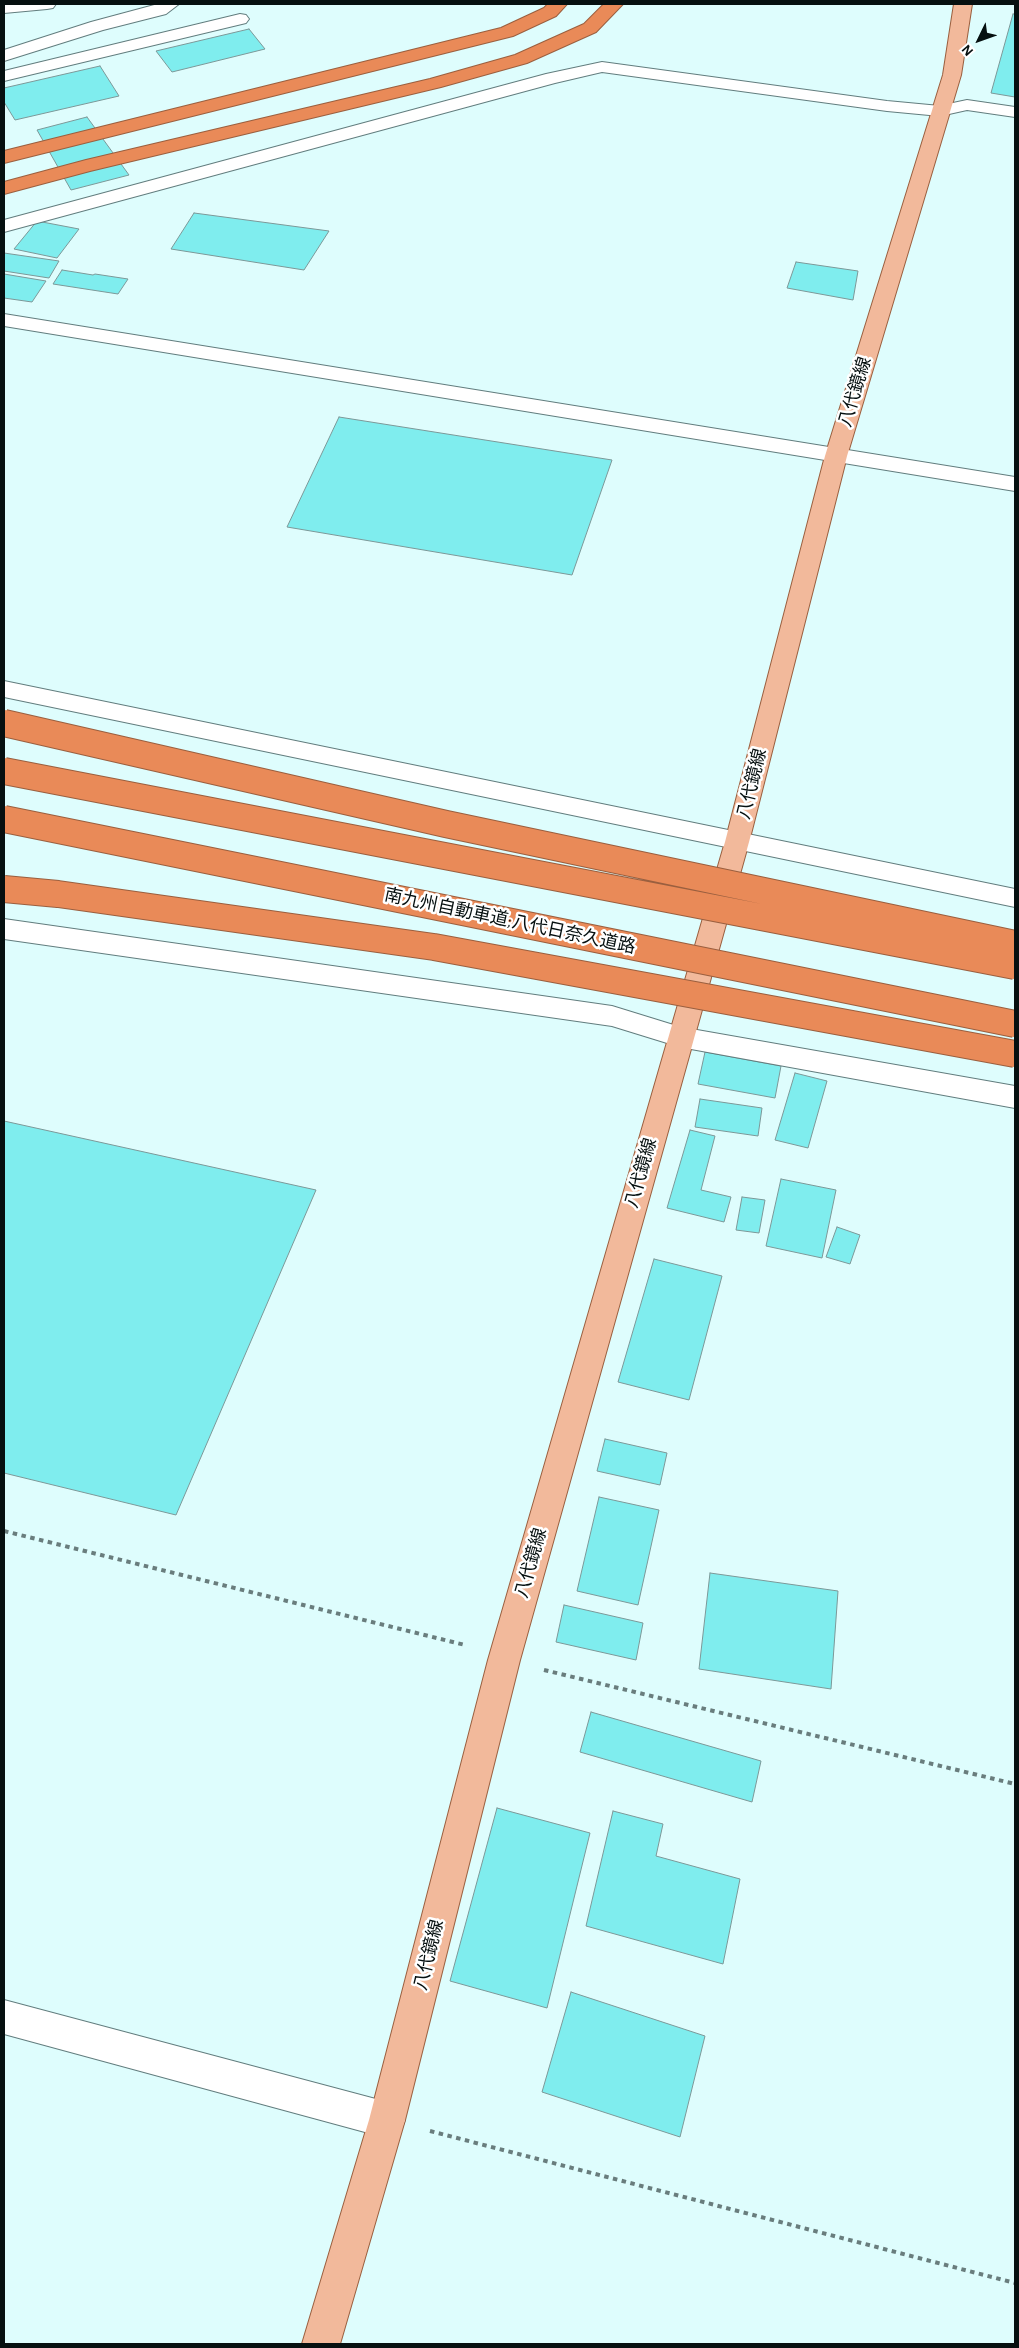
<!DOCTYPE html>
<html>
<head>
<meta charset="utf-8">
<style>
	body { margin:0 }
	#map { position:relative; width:1019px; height:2348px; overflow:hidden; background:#defdfd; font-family:"Alegreya Sans",sans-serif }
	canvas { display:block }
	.frame { position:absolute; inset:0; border:5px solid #061010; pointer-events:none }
	.north { position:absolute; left:954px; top:15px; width:50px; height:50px; -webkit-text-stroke:4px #fff; paint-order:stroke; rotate:228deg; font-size:14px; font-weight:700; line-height:20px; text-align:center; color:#061010 }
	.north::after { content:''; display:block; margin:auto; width:18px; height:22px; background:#061010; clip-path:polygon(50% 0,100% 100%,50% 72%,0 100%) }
</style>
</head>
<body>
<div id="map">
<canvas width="1019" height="2348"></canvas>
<div class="frame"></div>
<div class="north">N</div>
</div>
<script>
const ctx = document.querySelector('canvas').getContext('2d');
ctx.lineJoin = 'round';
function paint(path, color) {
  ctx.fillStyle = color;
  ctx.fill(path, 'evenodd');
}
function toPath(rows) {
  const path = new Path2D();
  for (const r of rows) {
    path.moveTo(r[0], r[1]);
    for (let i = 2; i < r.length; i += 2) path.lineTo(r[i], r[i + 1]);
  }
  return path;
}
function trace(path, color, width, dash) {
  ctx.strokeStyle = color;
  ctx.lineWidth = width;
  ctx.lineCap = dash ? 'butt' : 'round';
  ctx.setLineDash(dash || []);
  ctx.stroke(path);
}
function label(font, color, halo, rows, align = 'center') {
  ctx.font = font + ' "Alegreya Sans","Noto Sans JP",sans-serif';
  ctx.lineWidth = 5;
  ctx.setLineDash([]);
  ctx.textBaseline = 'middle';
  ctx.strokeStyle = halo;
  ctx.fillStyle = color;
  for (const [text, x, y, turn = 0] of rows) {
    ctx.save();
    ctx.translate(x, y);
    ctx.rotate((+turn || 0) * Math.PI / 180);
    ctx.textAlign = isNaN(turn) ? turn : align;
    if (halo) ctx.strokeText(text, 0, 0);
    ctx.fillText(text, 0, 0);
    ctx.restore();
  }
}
const building = toPath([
	[1013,14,1015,14,1015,97,991,93,1013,14],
	[249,29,265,49,172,72,156,51,249,29],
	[100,66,119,96,15,120,4,102,4,88,100,66],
	[87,117,129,175,71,190,37,130,87,117],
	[194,213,329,231,304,270,171,249,194,213],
	[37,221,79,229,57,258,14,249,37,221],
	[4,253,59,261,49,278,4,271,4,253],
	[796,262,858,271,853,300,787,288,796,262],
	[62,270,93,275,95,274,128,279,118,294,53,284,62,270],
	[4,274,46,281,32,302,4,298,4,274],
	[339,417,612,460,572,575,287,527,339,417],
	[705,1052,781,1066,775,1098,698,1084,705,1052],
	[795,1073,827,1081,808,1148,775,1140,795,1073],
	[700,1099,762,1108,758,1136,695,1127,700,1099],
	[4,1121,316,1190,176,1515,4,1473,4,1121],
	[690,1130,715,1136,701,1190,731,1197,724,1222,667,1208,690,1130],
	[781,1179,836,1190,822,1258,766,1246,781,1179],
	[742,1197,765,1200,759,1233,736,1230,742,1197],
	[837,1227,860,1235,850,1264,826,1257,837,1227],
	[654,1259,722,1276,689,1400,618,1382,654,1259],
	[605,1439,667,1453,660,1485,597,1471,605,1439],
	[599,1497,659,1510,638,1605,577,1591,599,1497],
	[710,1573,838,1591,831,1689,699,1669,710,1573],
	[564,1605,643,1623,636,1660,556,1642,564,1605],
	[591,1712,761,1761,752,1802,580,1752,591,1712],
	[497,1808,590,1833,547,2008,450,1981,497,1808],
	[613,1811,663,1824,656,1856,740,1879,723,1964,586,1926,613,1811],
	[571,1992,705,2036,680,2137,542,2092,571,1992]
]);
paint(building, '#7fedee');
trace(building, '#7c9898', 1);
const minor = toPath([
	[4,4,56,4,53,8,47,9,4,13,4,4],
	[158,4,179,4,166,14,103,30,4,61,4,50,91,22,158,4],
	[240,14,246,15,249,19,246,23,4,81,4,71,240,14],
	[967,100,1015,107,1015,117,967,110,940,116,934,115,931,111,934,107,967,100],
	[4,314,1015,477,1015,491,4,326,4,314],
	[4,919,612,1006,680,1027,1015,1086,1015,1108,680,1047,612,1026,4,939,4,919],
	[4,2000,387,2102,400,2107,405,2120,400,2133,387,2138,4,2034,4,2000]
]);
const tertiary = toPath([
	[602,62,887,101,940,106,946,107,949,111,946,115,940,116,887,111,602,72,555,83,4,232,4,220,546,74,602,62],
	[4,681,1015,889,1015,907,4,697,4,681]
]);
const primary = toPath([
	[954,4,972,4,961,75,847,456,749,842,520,1660,405,2120,340,2344,302,2344,369,2120,488,1660,725,842,825,456,943,75,954,4]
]);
const motorway = toPath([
	[548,4,567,4,556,16,513,36,4,163,4,151,501,28,544,8,548,4],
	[604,4,623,4,596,32,527,63,441,87,90,171,4,194,4,182,86,160,430,79,515,55,584,24,604,4]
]);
trace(minor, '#627d7e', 2);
trace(tertiary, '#627d7e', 2);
trace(primary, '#9a5f3f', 2);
trace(motorway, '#9a5f3f', 2);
trace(toPath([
	[4,1531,465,1645],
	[544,1670,1015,1784],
	[430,2131,1015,2283]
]), '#697d7d', 4, [4.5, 4.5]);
paint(minor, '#fff');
paint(tertiary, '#fff');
paint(primary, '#f2b99b');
paint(motorway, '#e98a58');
const motorwayBridge = toPath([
	[4,723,446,824,1015,944],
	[4,771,1015,966],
	[4,819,1015,1024],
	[4,889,58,894,434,947,1015,1054]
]);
trace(motorwayBridge, '#9a5f3f', 28, []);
trace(motorwayBridge, '#e98a58', 26);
label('18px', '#061010', '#fff', [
	["八代鏡線",855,392,-73],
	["八代鏡線",752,784,-76],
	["南九州自動車道;八代日奈久道路",510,921,12],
	["八代鏡線",641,1173,-74],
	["八代鏡線",531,1563,-74],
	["八代鏡線",429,1955,-76]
]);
</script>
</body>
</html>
